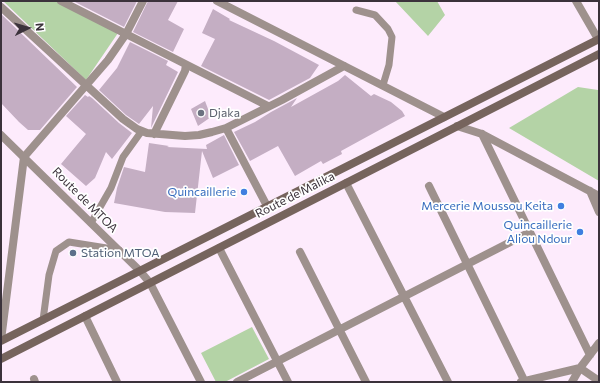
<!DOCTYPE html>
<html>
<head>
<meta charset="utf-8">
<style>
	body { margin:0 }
	#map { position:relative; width:600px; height:383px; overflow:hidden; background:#fdebfc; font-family:Commissioner,sans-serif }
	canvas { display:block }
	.frame { position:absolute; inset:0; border:2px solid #3b323b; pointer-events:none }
	.north { position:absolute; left:8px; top:8px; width:40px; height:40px; -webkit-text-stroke:3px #fff; paint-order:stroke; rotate:85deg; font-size:11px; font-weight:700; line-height:16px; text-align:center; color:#3b323b }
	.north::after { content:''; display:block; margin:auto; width:14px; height:18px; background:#3b323b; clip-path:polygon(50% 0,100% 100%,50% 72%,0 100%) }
</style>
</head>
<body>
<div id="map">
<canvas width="600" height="383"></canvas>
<div class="frame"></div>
<div class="north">N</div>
</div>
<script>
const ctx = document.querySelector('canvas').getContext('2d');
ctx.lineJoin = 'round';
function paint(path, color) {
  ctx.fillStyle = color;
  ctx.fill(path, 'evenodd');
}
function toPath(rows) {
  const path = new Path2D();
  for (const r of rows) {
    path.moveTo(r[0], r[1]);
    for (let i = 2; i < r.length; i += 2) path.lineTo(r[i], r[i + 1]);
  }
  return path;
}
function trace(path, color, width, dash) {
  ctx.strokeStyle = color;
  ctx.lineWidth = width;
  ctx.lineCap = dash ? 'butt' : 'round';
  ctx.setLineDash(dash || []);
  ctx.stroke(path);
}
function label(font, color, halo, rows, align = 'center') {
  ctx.font = font + ' Commissioner,sans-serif';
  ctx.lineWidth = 3.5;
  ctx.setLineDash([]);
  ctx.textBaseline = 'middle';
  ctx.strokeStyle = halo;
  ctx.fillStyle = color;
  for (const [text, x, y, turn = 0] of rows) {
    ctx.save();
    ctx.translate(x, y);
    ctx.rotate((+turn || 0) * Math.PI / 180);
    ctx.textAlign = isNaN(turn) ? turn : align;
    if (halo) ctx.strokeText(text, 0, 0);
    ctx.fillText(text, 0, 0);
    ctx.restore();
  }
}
paint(toPath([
	[3,1,56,1,118,33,86,80],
	[395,1,437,1,445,15,428,36],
	[578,87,598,90,599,92,599,181,509,128],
	[252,327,269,359,225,382,216,382,201,353]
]), '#b4d3a6');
paint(toPath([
	[73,1,137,1,124,27],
	[148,1,178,1,168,20,184,29,173,52,133,32],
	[213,9,230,19,229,20,274,41,319,65,310,78,269,100,201,66,215,39,202,33],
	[1,14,77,87,40,130,28,130,19,122,1,103],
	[130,42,168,61,166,65,178,72,151,128,153,106,139,124,126,115,99,90,117,68],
	[345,75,371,96,374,94,391,102,402,111,405,116,341,151,342,154,323,164,321,161,295,176,278,146,250,161,234,132,255,122,271,112,297,98,291,107,338,81],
	[85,95,88,97,89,96,92,98,119,123,132,133,112,159,106,152,95,178,86,186,61,164,86,134,66,116],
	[205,101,211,117,198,126,191,109],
	[224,135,239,165,213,178,202,151,195,213,165,212,114,203,117,188,124,167,145,172,149,143,169,146,167,147,207,149,206,145]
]), '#c4aec3');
trace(toPath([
	[356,10,375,15,388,29,392,37,389,65,383,85],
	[91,223,111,188,123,157,141,132],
	[43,320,49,275,56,251,69,242,119,250]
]), '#9e918d', 7);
trace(toPath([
	[61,1,268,106],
	[217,1,444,117],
	[576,1,598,39],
	[1,7,123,119,137,129,147,133,185,136,199,135,212,132,226,128,282,100,344,66],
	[457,126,482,134,599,196],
	[226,128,267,206],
	[154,134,185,71,186,65],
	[482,134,590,355],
	[346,183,448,382],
	[429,186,524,380],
	[590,191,599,212],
	[219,248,288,382],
	[300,252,366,382],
	[150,283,201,382],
	[85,316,117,382],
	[1,340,24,157,108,60,126,34,143,1],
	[34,379,35,382],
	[237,382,530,232],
	[521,382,580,368,599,381],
	[572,382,580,368,599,343]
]), '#9e918d', 8);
trace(toPath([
	[1,135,140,271,150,283]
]), '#9e918d', 8);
trace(toPath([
	[1,341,599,39],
	[1,359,599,54]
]), '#76645d', 8);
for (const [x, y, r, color] of [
	[201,113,4,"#6b7280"],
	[244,192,4,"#3f7fe0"],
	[561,206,4,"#3f7fe0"],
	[580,232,4,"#3f7fe0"],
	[73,253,4,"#5c6f8a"]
]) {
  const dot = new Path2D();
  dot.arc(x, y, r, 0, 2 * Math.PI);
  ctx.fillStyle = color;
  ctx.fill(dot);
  trace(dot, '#fff', 1.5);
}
label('12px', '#5b616d', '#fff', [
	["Djaka",209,113]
], 'left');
label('12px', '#366cbe', '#fff', [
	["Quincaillerie",236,192],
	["Mercerie Moussou Keita",553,206],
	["Quincaillerie",572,225],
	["Aliou Ndour",572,239]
], 'right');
label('12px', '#3b323b', '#fff', [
	["Route de Malika",295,195,-27],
	["Route de MTOA",85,200,45]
]);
label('12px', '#4e5e75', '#fff', [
	["Station MTOA",81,253]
], 'left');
</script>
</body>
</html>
